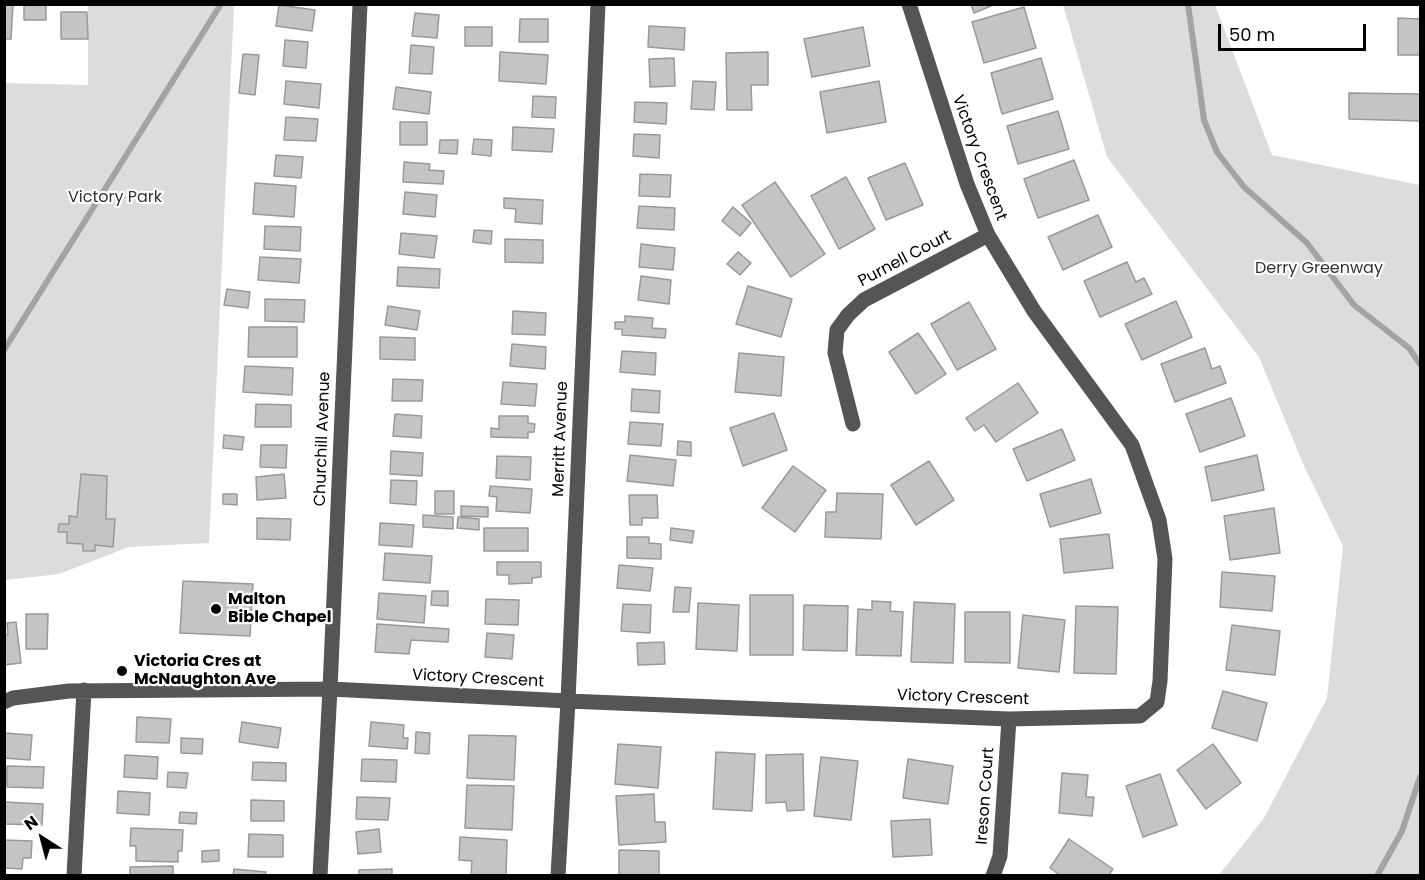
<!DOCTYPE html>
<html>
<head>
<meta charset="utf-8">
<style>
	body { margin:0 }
	#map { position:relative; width:1425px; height:880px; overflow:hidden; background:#fff; font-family:Poppins,sans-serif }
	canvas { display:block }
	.frame { position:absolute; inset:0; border:6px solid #000; pointer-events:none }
	.north { position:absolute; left:12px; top:808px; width:60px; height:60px; -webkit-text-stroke:4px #fff; paint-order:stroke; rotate:324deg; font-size:16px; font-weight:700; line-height:24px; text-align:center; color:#000 }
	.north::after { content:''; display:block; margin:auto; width:21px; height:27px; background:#000; clip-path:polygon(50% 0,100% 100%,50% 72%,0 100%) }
	.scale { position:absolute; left:1218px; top:24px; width:148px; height:27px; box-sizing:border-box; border:3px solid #000; border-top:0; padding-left:8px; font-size:18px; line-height:21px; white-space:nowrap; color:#000; -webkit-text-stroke:4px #fff; paint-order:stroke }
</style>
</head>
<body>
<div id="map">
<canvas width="1425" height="880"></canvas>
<div class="frame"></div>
<div class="north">N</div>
<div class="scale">50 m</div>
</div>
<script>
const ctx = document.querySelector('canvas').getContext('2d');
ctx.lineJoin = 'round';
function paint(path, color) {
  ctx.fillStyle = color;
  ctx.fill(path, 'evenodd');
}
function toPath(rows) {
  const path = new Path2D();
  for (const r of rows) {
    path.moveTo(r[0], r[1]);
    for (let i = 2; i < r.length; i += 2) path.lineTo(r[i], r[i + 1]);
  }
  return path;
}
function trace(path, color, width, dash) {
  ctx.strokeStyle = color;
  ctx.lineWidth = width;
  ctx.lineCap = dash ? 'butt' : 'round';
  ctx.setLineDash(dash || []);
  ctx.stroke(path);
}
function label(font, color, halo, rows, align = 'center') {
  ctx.font = font + ' Poppins,sans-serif';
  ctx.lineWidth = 4.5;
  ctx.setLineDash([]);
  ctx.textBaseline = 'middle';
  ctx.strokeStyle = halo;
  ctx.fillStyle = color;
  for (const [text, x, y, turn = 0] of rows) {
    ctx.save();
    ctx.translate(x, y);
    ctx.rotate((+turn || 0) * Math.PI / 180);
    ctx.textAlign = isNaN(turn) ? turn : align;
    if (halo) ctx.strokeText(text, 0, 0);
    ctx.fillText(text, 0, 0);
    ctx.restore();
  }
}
paint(toPath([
	[88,5,234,5,209,543,129,547,59,574,5,580,5,83,88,85],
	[1063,5,1215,5,1272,155,1420,185,1420,875,1219,875,1264,818,1327,698,1343,546,1304,466,1259,357,1107,157]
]), '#dcdcdc');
trace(toPath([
	[1188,4,1204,120,1217,152,1244,187,1307,243,1354,305,1409,348,1420,364],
	[4,350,221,4],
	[1377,876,1402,831,1420,777]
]), '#a3a3a3', 6);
const building = toPath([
	[4,4,13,4,11,39,4,39,4,4],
	[24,4,46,4,46,20,24,20,24,4],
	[971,4,996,4,974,13,971,4],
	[279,5,315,10,312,31,276,26,279,5],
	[1024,7,1036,48,984,63,972,22,1024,7],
	[61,12,87,12,88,39,61,39,61,12],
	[415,13,439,15,437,38,412,36,415,13],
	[1398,18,1420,19,1420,55,1398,55,1398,18],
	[520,19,548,19,548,42,519,42,520,19],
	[649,26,685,28,684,50,648,47,649,26],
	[465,27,492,27,492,46,465,46,465,27],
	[863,27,870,66,812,77,804,39,863,27],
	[285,40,308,42,306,68,283,66,285,40],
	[411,45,434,47,432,74,409,73,411,45],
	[500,52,548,55,546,84,499,81,500,52],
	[768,52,768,85,751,85,752,110,727,110,726,53,768,52],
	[243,54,259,55,255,95,239,93,243,54],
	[674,58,675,86,650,87,649,59,674,58],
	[1041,58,1053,99,1002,114,991,73,1041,58],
	[286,81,321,84,319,108,284,104,286,81],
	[693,81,716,82,714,110,691,109,693,81],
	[879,81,886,122,827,133,820,92,879,81],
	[396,87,431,92,429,114,393,109,396,87],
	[1349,93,1420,94,1420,121,1349,119,1349,93],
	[533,96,556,97,555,118,532,117,533,96],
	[635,102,667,103,666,124,634,122,635,102],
	[1058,111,1069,149,1018,164,1007,126,1058,111],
	[286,117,318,119,316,141,284,140,286,117],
	[400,122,427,122,427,145,400,145,400,122],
	[513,127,554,129,552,152,512,150,513,127],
	[634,134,660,135,659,158,633,156,634,134],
	[474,139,492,140,491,156,472,154,474,139],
	[440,140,458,140,457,154,439,153,440,140],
	[276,155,303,157,301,178,274,176,276,155],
	[1074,160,1089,200,1038,218,1024,179,1074,160],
	[404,162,430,164,429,170,444,171,443,184,403,182,404,162],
	[905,163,923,205,886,220,868,178,905,163],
	[640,174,671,175,670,197,639,196,640,174],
	[846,177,875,229,839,249,811,196,846,177],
	[775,182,825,254,791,277,742,205,775,182],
	[255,183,296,186,294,217,253,214,255,183],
	[405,192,437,195,435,217,403,214,405,192],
	[504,198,543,200,542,224,515,222,516,209,504,208,504,198],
	[639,206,675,208,674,230,637,228,639,206],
	[733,207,751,223,740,236,722,221,733,207],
	[1098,215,1112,247,1063,270,1048,237,1098,215],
	[265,226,301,227,300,251,264,249,265,226],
	[474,230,492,231,491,244,473,242,474,230],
	[401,233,437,236,434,258,399,254,401,233],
	[505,239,543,240,543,263,505,262,505,239],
	[641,244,675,248,673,270,639,267,641,244],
	[738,252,751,263,740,275,727,264,738,252],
	[260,257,301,259,299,283,258,280,260,257],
	[1127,262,1136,282,1144,278,1152,294,1100,317,1084,281,1127,262],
	[398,267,440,269,439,288,397,286,398,267],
	[641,276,671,280,669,304,638,300,641,276],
	[748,286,792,299,781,337,736,324,748,286],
	[227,289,250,292,248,308,224,305,227,289],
	[265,299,305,300,304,322,265,321,265,299],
	[1176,301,1192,337,1142,360,1125,324,1176,301],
	[969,302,996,349,957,370,931,324,969,302],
	[388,306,420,311,417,330,385,325,388,306],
	[513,311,546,313,545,335,512,334,513,311],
	[625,316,653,318,652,328,666,329,665,338,622,335,622,329,615,329,615,322,625,322,625,316],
	[249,327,297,327,297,357,248,357,249,327],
	[918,333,946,374,916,394,889,352,918,333],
	[380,337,415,338,415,360,380,359,380,337],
	[512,344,546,347,545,369,510,366,512,344],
	[1205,348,1212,369,1220,366,1226,383,1175,402,1161,364,1205,348],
	[622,351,656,353,655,375,620,372,622,351],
	[739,353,784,357,781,396,735,392,739,353],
	[245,366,293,368,292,395,243,392,245,366],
	[393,379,423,380,422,401,392,401,393,379],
	[503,382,537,384,535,406,501,404,503,382],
	[1018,383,1038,413,996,442,984,425,975,431,966,418,1018,383],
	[632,389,660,391,659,413,631,411,632,389],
	[1231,398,1245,436,1200,452,1186,414,1231,398],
	[256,404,291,405,291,427,255,427,256,404],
	[774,413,787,450,743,466,730,428,774,413],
	[395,414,422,416,421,438,393,436,395,414],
	[499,416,528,416,528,423,535,424,534,432,528,432,528,438,491,437,491,428,499,429,499,416],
	[630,422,663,424,661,446,628,444,630,422],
	[1062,429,1075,460,1027,481,1013,449,1062,429],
	[224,435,244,437,242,450,223,448,224,435],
	[678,441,691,442,691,456,677,455,678,441],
	[261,445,287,445,286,468,260,467,261,445],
	[391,451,423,453,422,476,390,474,391,451],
	[630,455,676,460,673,486,627,481,630,455],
	[1257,455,1264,490,1212,501,1205,467,1257,455],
	[497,456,531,457,530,480,496,478,497,456],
	[929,461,954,500,916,525,891,485,929,461],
	[793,466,826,490,795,532,762,508,793,466],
	[81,474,107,476,106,519,115,519,113,547,95,545,95,551,83,551,83,544,67,543,67,532,58,532,59,524,69,524,69,516,77,517,81,474],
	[284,474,286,498,257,500,256,477,284,474],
	[1091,479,1101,513,1050,527,1040,494,1091,479],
	[391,480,417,481,416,505,390,503,391,480],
	[490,486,532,489,530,513,496,511,497,497,489,496,490,486],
	[435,491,454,491,454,514,435,514,435,491],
	[837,493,883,494,881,539,825,537,826,512,836,512,837,493],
	[223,494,237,494,237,505,223,504,223,494],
	[629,495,657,495,658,518,642,518,642,525,630,525,629,495],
	[461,506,488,507,488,517,461,516,461,506],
	[1274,508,1280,553,1230,560,1224,516,1274,508],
	[423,515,453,517,453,529,423,527,423,515],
	[458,517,479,519,479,530,457,528,458,517],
	[257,518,291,519,290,540,257,539,257,518],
	[380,523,414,525,412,547,379,545,380,523],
	[484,528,528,528,528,551,484,551,484,528],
	[671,528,694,531,692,543,670,540,671,528],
	[1109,534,1113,568,1064,573,1060,539,1109,534],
	[627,537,649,537,649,543,661,544,661,559,627,558,627,537],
	[385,553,432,556,430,583,383,580,385,553],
	[497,562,541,562,541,577,532,578,532,583,509,584,509,575,497,575,497,562],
	[619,565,653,568,650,591,617,588,619,565],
	[1222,572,1275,576,1272,611,1220,607,1222,572],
	[183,581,253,584,250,636,180,633,183,581],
	[675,587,691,588,689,612,673,612,675,587],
	[432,591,448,591,448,606,431,605,432,591],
	[379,593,426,596,424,623,377,619,379,593],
	[750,595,793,595,793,655,750,655,750,595],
	[486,599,519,600,518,625,485,624,486,599],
	[872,601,891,602,890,611,903,612,901,656,856,655,858,609,872,610,872,601],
	[914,602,955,604,953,663,911,662,914,602],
	[698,603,739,605,737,651,696,649,698,603],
	[623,604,651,605,650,633,621,631,623,604],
	[804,605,848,606,847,651,803,650,804,605],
	[1076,606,1118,607,1116,674,1074,673,1076,606],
	[965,612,1010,612,1010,663,965,662,965,612],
	[26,614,48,614,47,649,26,649,26,614],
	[1023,615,1065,620,1059,672,1018,668,1023,615],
	[16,622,21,663,4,665,4,635,8,635,7,623,16,622],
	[377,624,449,629,448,642,411,640,409,654,375,652,377,624],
	[1232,625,1280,631,1275,675,1226,670,1232,625],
	[487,633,514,635,512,659,485,657,487,633],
	[664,642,665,664,638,665,637,643,664,642],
	[1223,691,1267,703,1257,741,1212,728,1223,691],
	[137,717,171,719,169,743,136,742,137,717],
	[242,722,281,728,278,748,239,742,242,722],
	[371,722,404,725,403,738,408,738,407,749,369,746,371,722],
	[416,732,430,733,429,754,415,753,416,732],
	[4,733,32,735,30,760,4,758,4,733],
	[469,735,516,736,514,780,467,778,469,735],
	[181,738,203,739,202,754,181,753,181,738],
	[618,744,661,747,658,788,615,784,618,744],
	[1213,744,1241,783,1206,809,1177,770,1213,744],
	[716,752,755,754,752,811,713,809,716,752],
	[803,754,804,810,787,811,786,802,766,803,766,755,803,754],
	[125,755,158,757,157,779,124,777,125,755],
	[821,757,858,761,851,820,814,816,821,757],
	[362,759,397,760,396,782,361,781,362,759],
	[908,759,953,766,948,804,903,798,908,759],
	[253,762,286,763,286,781,252,780,253,762],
	[7,766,44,767,43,788,7,787,7,766],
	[168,772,188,773,186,788,167,787,168,772],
	[1062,773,1088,775,1086,797,1094,797,1092,816,1059,813,1062,773],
	[1160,774,1177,825,1143,837,1126,786,1160,774],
	[467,785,514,786,512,830,465,828,467,785],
	[118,791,150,793,149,815,117,813,118,791],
	[654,794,655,822,665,822,666,842,619,845,616,796,654,794],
	[357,797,390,798,388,820,356,819,357,797],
	[251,800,284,801,284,821,251,821,251,800],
	[5,802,43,804,42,825,4,824,5,802],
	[180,812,197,813,196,824,179,823,180,812],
	[930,819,932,855,893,857,891,821,930,819],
	[131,828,183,830,182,851,178,851,178,862,136,861,136,846,130,846,131,828],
	[379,829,381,852,358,854,356,832,379,829],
	[249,834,283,835,283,857,248,857,249,834],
	[460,837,507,840,506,876,471,876,472,861,459,860,460,837],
	[1069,839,1113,869,1108,876,1061,876,1050,868,1069,839],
	[4,840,32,841,31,858,23,858,22,869,4,868,4,840],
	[219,850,219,861,202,862,202,851,219,850],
	[619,850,659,851,659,876,619,876,619,850],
	[173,866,173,876,130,876,130,867,173,866],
	[234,869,266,872,265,876,233,876,234,869],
	[392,869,392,876,359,876,359,870,392,869]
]);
paint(building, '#c4c4c4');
trace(building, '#999', 1.5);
trace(toPath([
	[853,424,835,353,837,330,848,315,864,300,988,235],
	[4,702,13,698,69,691,330,689,568,701,1009,719,1140,716,1157,702,1160,681,1165,559,1159,520,1132,445,1034,311,988,235,967,184,909,4],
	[74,876,84,690],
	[320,876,330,689,360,4],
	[558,876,568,701,598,4],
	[993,876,1000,856,1009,719]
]), '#555', 15);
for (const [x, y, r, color] of [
	[216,609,6,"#000"],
	[122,671,6,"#000"]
]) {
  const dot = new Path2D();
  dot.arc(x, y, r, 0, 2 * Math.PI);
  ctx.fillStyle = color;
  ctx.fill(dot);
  trace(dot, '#fff', 2);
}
label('16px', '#000', '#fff', [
	["Victory Crescent",979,158,70],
	["Purnell Court",905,259,-28],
	["Churchill Avenue",323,439,-88],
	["Merritt Avenue",561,439,-88],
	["Victory Crescent",478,679,3],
	["Victory Crescent",963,698,2],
	["Ireson Court",986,796,-86]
]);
label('16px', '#333', '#fff', [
	["Victory Park",115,198],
	["Derry Greenway",1319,269]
]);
label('bold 16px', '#000', '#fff', [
	["Malton",228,600],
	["Bible Chapel",228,618],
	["Victoria Cres at",134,662],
	["McNaughton Ave",134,680]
], 'left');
</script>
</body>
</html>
